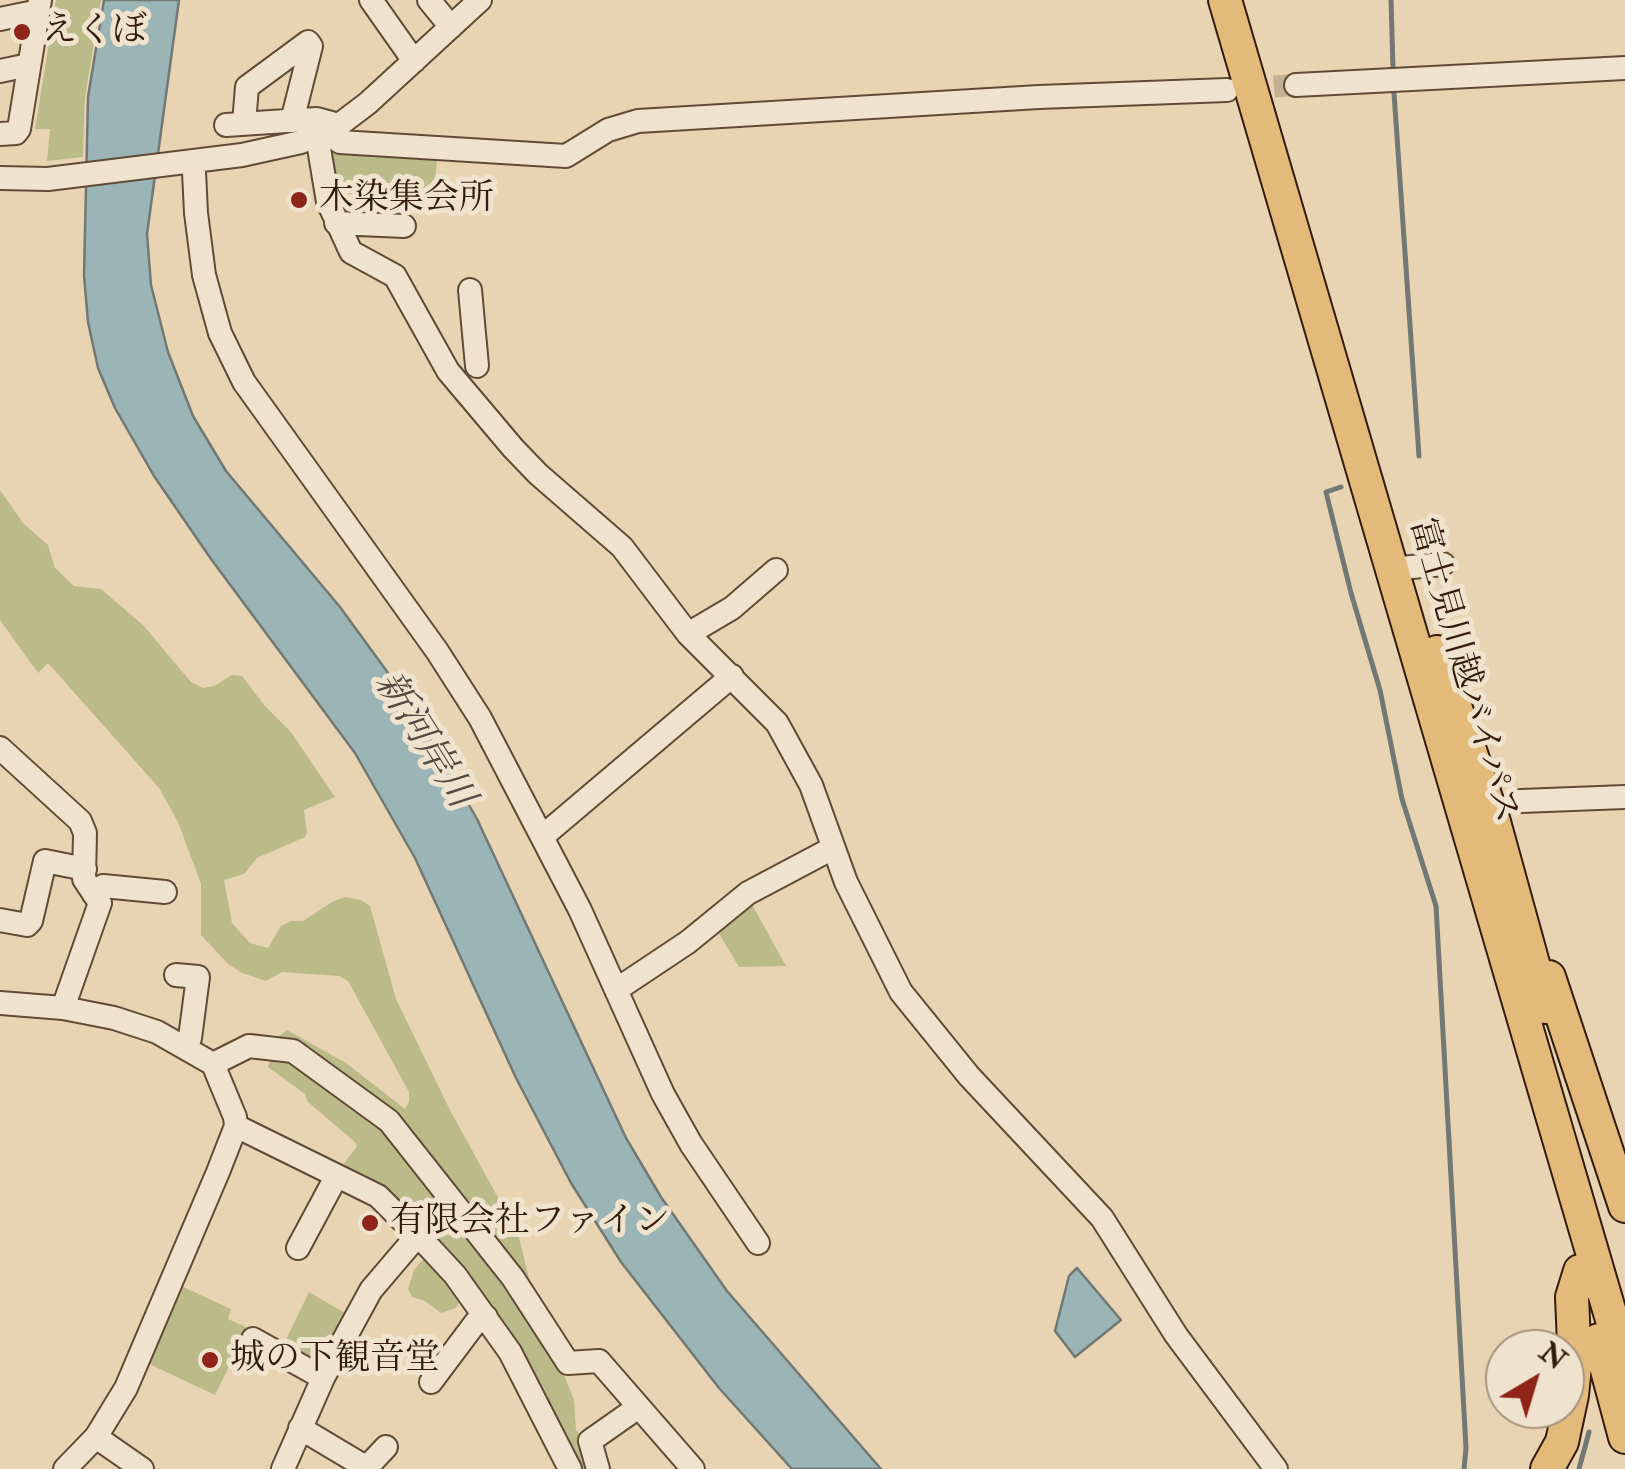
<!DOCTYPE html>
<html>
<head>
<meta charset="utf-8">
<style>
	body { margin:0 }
	#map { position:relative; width:1625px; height:1469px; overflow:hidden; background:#e8d4b3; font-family:"IM FELL Double Pica",serif }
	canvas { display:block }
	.north { position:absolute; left:1485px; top:1329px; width:100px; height:100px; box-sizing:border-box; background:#f0e3ce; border:2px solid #a59380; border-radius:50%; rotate:38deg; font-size:28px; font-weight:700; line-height:40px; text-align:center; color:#341c0c }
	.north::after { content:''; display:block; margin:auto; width:35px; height:45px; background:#8f2418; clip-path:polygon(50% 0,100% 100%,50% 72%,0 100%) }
</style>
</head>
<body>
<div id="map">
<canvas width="1625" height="1469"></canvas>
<div class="north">N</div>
</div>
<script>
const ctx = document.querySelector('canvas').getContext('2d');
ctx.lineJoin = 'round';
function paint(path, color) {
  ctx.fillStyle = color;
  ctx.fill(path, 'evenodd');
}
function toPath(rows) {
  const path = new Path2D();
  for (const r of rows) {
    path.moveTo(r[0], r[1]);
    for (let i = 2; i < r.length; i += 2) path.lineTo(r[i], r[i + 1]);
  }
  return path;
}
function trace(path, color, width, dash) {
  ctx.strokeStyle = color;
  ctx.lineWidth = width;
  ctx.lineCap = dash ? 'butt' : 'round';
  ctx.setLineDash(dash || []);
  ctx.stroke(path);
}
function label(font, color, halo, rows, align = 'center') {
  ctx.font = font + ' "IM FELL Double Pica","Noto Serif JP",serif';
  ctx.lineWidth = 10;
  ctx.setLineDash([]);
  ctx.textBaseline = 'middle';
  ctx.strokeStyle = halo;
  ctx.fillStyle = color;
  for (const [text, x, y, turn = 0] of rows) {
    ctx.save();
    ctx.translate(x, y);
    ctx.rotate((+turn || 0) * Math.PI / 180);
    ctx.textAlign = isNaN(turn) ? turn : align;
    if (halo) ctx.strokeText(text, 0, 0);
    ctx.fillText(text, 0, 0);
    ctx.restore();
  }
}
paint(toPath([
	[56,0,101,0,85,98,83,157,47,161,50,129,35,129],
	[335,149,438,152,433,198,334,193,331,161],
	[0,490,23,523,48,545,55,568,74,586,101,589,144,626,191,682,203,688,214,686,232,675,242,676,265,706,291,732,335,797,304,810,307,833,305,837,257,858,244,874,224,880,232,923,250,943,268,948,281,926,291,921,303,921,332,902,345,897,361,900,370,906,396,999,450,1110,518,1234,534,1298,574,1400,576,1430,584,1438,595,1469,575,1469,557,1429,460,1300,456,1308,441,1313,425,1301,412,1297,408,1289,414,1270,424,1258,341,1168,357,1146,356,1143,308,1102,305,1094,268,1067,277,1038,287,1030,346,1063,405,1109,409,1102,409,1092,348,981,339,976,282,972,266,981,242,973,228,964,201,935,201,884,178,822,159,788,48,663,38,673,0,620],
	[750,901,786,966,739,967,715,927],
	[177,1284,231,1309,228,1319,248,1328,215,1395,145,1362],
	[309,1292,350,1316,322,1373,281,1350]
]), '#bbbb89');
const water = toPath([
	[104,0,179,0,147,234,151,285,168,352,193,416,226,471,340,607,399,688,442,758,477,819,626,1138,661,1197,727,1291,881,1469,792,1469,719,1388,621,1262,571,1183,516,1078,415,858,355,753,211,559,154,476,115,408,98,368,88,322,84,276,88,97,104,0],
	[1077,1268,1121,1320,1075,1357,1055,1331,1069,1276,1077,1268]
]);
paint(water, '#9bb5b7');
trace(water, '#727873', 2.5);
trace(toPath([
	[1391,0,1393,68],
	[1394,93,1419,456],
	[1341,487,1326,492,1351,593,1380,690,1402,799,1436,906,1466,1448,1464,1469],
	[1579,1469,1589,1432]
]), '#727873', 5);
trace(toPath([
	[1241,89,1296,85]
]), '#c4af92', 22, [22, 11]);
const minor = toPath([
	[371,0,414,61],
	[429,0,451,27],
	[0,19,39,11],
	[0,71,29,65],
	[1296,85,1625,68],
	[244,123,247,87,308,42,311,46,292,121],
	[226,125,317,119,339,125],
	[326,132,340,142,566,156,608,130,638,121,1039,97,1227,90],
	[0,134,16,133,19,129,40,0],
	[317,136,328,202,351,252,395,276,448,371,513,448,538,474,622,547,688,634,777,723,811,785,846,882,901,992,969,1076,1102,1218,1176,1335,1276,1469],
	[194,172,196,213,204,275,220,333,244,382,437,651,480,718,580,910,663,1094,691,1144,758,1243],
	[0,178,48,179,242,155,301,142,339,125,368,103,480,0],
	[336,223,404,226],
	[470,290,477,366],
	[1391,569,1443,564],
	[688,634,732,608,776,570],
	[0,748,80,821,85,833,84,879,100,903,63,1008],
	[1521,801,1625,797],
	[543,836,732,676],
	[93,893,103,886,165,892],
	[0,920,27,925,31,921,45,861,85,869],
	[176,975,198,977,190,1038,186,1046],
	[616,990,688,942,748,893,833,848],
	[0,1003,63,1008,114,1018,157,1032,213,1064,235,1117,236,1126,218,1172,126,1388,96,1437,65,1469],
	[213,1064,249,1046,293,1051,389,1121,513,1278,568,1363,599,1361,693,1469],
	[236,1126,378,1196,430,1248,455,1275,510,1352,570,1469],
	[298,1248,336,1177],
	[253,1339,323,1378],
	[431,1382,476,1322,486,1317],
	[300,1428,362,1465,370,1464,386,1447],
	[96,1437,142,1469],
	[283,1469,323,1378,371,1290,417,1236],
	[598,1469,590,1441,637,1408]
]);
const highway = toPath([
	[1225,0,1625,1364],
	[1437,652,1494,822,1545,1007],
	[1549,977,1625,1206],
	[1599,1340,1625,1437],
	[1547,1469,1562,1442,1572,1395,1575,1366,1572,1297,1580,1271]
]);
trace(minor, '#614a36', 26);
trace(highway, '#341c0c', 36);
trace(minor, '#f0e3ce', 22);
trace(highway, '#e4ba7a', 32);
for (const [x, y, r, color] of [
	[22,32,10,"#8f2418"],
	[299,200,10,"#8f2418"],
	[370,1223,10,"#8f2418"],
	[210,1360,10,"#8f2418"]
]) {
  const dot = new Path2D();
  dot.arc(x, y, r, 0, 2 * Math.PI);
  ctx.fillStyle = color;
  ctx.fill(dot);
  trace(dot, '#f0e3ce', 4);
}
label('35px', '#341c0c', '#f0e3ce', [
	["えくぼ",42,32],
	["木染集会所",319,200],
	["有限会社ファイン",390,1223],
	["城の下観音堂",230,1360]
], 'left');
label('35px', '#341c0c', '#f0e3ce', [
	["富士見川越バイパス",1462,671,74]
]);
label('italic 38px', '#534a3f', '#f0e3ce', [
	["新河岸川",422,741,58]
]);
</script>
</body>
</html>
